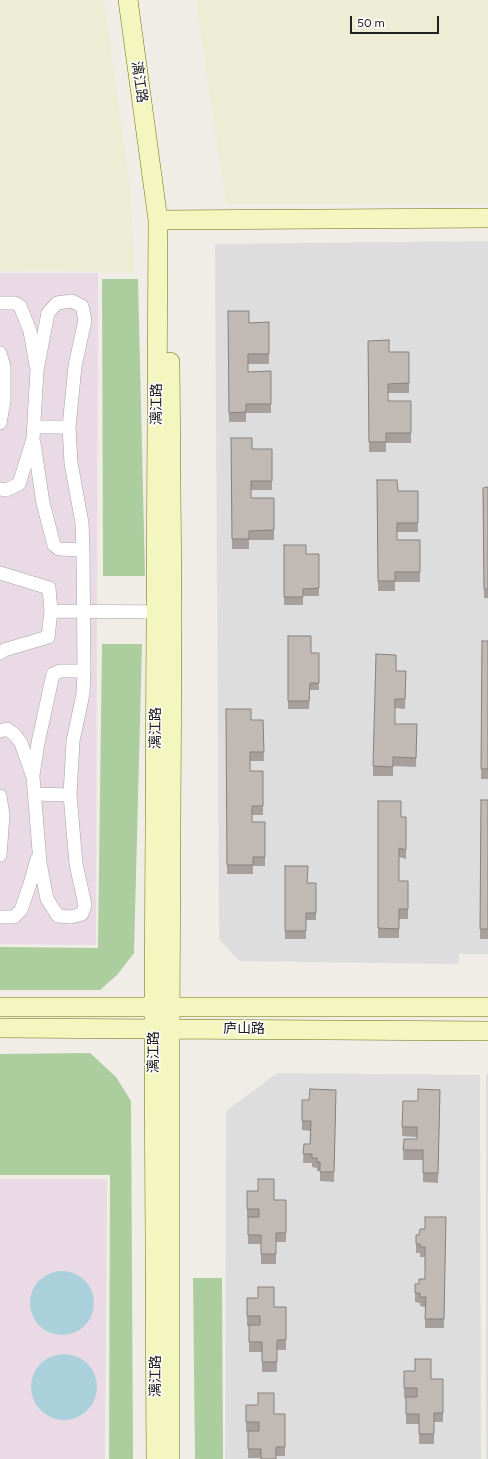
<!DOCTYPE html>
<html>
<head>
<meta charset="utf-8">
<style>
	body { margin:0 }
	#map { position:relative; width:488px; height:1459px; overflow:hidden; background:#f0ede7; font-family:Figtree,sans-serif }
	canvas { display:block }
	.scale { position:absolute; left:350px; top:16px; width:89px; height:18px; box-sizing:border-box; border:2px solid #202020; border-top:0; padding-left:5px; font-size:12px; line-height:14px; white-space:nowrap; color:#202020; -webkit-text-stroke:3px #fff; paint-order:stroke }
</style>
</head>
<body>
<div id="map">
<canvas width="488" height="1459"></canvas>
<div class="scale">50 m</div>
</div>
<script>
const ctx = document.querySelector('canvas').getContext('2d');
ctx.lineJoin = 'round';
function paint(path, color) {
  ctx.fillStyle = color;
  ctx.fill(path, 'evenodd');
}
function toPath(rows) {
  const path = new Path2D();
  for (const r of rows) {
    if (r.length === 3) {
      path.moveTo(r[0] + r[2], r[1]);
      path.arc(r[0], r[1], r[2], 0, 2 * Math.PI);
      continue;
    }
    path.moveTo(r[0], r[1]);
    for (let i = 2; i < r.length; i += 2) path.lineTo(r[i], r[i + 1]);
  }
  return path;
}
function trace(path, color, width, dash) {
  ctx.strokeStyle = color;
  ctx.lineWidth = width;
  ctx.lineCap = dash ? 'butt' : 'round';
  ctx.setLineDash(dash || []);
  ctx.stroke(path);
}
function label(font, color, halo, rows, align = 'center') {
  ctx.font = font + ' Figtree,"Noto Sans SC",sans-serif';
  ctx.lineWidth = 3;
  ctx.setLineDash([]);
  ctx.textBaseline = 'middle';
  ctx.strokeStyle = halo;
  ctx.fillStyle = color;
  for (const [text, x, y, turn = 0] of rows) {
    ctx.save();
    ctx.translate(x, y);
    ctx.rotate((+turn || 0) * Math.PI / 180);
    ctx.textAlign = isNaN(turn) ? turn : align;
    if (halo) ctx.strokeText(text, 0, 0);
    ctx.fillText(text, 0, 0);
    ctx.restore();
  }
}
paint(toPath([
	[488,241,488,954,459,954,459,964,239,961,219,939,215,244],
	[277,1073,480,1075,481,1459,225,1459,226,1111],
	[486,1074,488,1074,488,1459,486,1459]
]), '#dedddd');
paint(toPath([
	[0,273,98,273,96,945,0,944],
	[0,1179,107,1179,105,1459,0,1459]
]), '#e9dae6');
paint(toPath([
	[0,0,104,0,131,195,134,272,0,271],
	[196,0,488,0,488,203,226,204]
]), '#ecedd4');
paint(toPath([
	[102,279,138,279,145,576,103,576],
	[102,644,142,644,134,953,117,975,100,990,0,990,0,947,98,948],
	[90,1053,116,1077,131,1101,133,1459,109,1459,110,1175,0,1175,0,1054],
	[193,1278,222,1278,223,1459,195,1459]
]), '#accd9e');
paint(toPath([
	[62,1303,32],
	[64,1387,33]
]), '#aad0db');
const street = toPath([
	[0,303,15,303,20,306,30,331,36,365],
	[0,353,4,367,4,401,0,423],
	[34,427,69,427],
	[34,443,43,503,54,545,59,549,83,550],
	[0,489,6,490,19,484,33,439,37,370,48,313,57,303,72,301,82,306,85,320,75,366,69,427,71,463,82,523,83,550,84,671,83,694,73,741,70,795,76,864,85,905,82,914,71,917,58,916,47,899,40,863,33,777,21,743,15,735,7,729,0,731],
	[0,573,49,588,51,611,48,637,4,650,0,653],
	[51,611,164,612],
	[33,775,38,743,53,674,60,671,84,671],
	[34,794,70,795],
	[0,796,3,815,0,855],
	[0,917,14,917,21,910,30,884,37,859]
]);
const secondary = toPath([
	[128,0,158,220,154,1028,156,1459],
	[158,220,488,218],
	[0,1007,488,1007],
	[0,1028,488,1031],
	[170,1459,170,1029,172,613,170,362]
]);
trace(street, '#a4a4a4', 14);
trace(secondary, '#68730b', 20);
trace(street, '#fff', 13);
trace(secondary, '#f4f6bf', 19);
paint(toPath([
	[228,311,249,323,269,322,269,364,248,364,248,372,271,371,271,413,246,413,246,422,229,422],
	[368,341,389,352,409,352,409,393,388,393,388,401,411,401,411,443,386,443,386,452,369,452],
	[231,438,252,449,272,449,272,490,251,490,251,498,274,498,274,540,249,540,249,549,232,549],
	[377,480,398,491,418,491,418,532,397,532,397,540,420,540,420,582,395,582,395,591,378,591],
	[488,487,488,598,484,598,483,488],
	[284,545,306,554,319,554,319,596,303,596,303,605,284,605],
	[288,636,311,653,319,653,319,690,310,690,309,709,288,709],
	[482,641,488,641,488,779,481,779],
	[396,671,406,671,405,709,395,708,395,724,417,724,416,767,393,766,393,776,373,776,373,766],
	[226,709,251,720,263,720,264,761,250,761,250,771,263,771,263,815,252,815,252,822,265,822,265,866,253,866,253,874,227,874],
	[481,800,488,800,488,939,480,939],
	[378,801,401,817,406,817,406,859,399,857,399,881,408,881,408,919,399,919,399,938,378,938],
	[285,866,308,883,316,883,316,920,306,920,306,939,285,939],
	[440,1090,438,1183,423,1182,423,1160,403,1160,404,1139,417,1139,417,1137,402,1136,403,1101,418,1101],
	[302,1100,336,1100,334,1182,320,1181,320,1171,317,1171,317,1168,312,1167,312,1163,303,1163,304,1144,310,1144,310,1131,302,1130],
	[247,1191,274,1200,286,1200,286,1242,276,1242,276,1264,261,1264,261,1244,248,1244,248,1218,247,1218],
	[446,1217,444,1328,425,1328,425,1307,420,1306,420,1303,415,1302,415,1284,419,1284,425,1279,425,1257,420,1257,420,1253,416,1253,416,1235,419,1235,425,1229],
	[247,1298,274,1307,286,1307,286,1350,277,1350,277,1372,262,1372,262,1352,249,1352,249,1326,247,1326],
	[404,1371,431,1379,443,1379,443,1422,434,1422,434,1444,419,1444,419,1424,406,1424,406,1398,404,1398],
	[246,1405,274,1414,285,1414,285,1456,276,1456,261,1458,248,1458,248,1432,246,1432]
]), '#a69f9b');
const building = toPath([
	[228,311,249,311,249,323,269,322,269,354,248,354,248,372,271,371,271,404,246,404,246,412,229,413,228,311],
	[389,340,389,352,409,352,409,383,388,384,388,401,411,401,411,433,386,433,386,442,369,442,368,341,389,340],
	[231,438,252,438,252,449,272,449,272,481,251,481,251,498,274,498,274,530,249,531,249,539,232,539,231,438],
	[377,480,397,480,398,491,418,491,418,523,397,523,397,540,420,540,420,572,395,572,395,581,378,581,377,480],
	[488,487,488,589,484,589,483,488,488,487],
	[284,545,306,545,306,554,319,554,319,588,303,589,303,597,284,597,284,545],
	[288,636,311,636,311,653,319,653,319,683,310,683,309,701,288,701,288,636],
	[482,641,488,641,488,769,481,769,482,641],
	[376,654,396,655,396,671,406,671,405,699,395,699,395,724,417,724,416,758,393,757,393,767,373,766,376,654],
	[226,709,251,709,251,720,263,720,264,752,250,752,250,771,263,771,263,806,252,806,252,822,265,822,265,857,253,857,253,865,227,865,226,709],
	[481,800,488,800,488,929,480,929,481,800],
	[378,801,401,801,401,817,406,817,406,850,399,848,399,881,408,881,408,909,399,909,399,929,378,928,378,801],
	[285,866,308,866,307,883,316,883,316,913,306,913,306,931,285,931,285,866],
	[310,1089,336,1090,334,1172,320,1172,320,1162,317,1162,317,1158,312,1158,312,1154,303,1154,304,1144,310,1144,311,1121,302,1121,302,1100,309,1100,310,1089],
	[418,1089,440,1090,438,1173,423,1173,423,1150,403,1150,404,1139,417,1139,417,1127,402,1127,403,1101,418,1101,418,1089],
	[258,1179,274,1179,274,1200,286,1200,286,1233,276,1233,276,1254,261,1254,261,1235,248,1235,248,1217,259,1217,259,1209,247,1209,247,1191,258,1191,258,1179],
	[425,1217,446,1217,444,1319,425,1319,426,1297,420,1297,420,1293,415,1293,415,1284,419,1284,419,1279,425,1279,425,1247,420,1247,420,1244,416,1244,416,1235,419,1235,420,1229,425,1229,425,1217],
	[258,1287,274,1287,274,1307,286,1307,286,1340,277,1340,277,1362,262,1362,262,1342,249,1342,249,1325,260,1325,260,1316,247,1316,247,1298,258,1298,258,1287],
	[415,1359,431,1359,431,1379,443,1379,443,1413,434,1413,434,1434,419,1434,419,1414,406,1414,406,1397,417,1397,417,1388,404,1388,404,1371,415,1371,415,1359],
	[258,1393,274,1393,274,1414,285,1414,285,1447,276,1447,276,1459,261,1459,261,1449,248,1449,248,1431,259,1431,259,1422,246,1422,246,1405,258,1405,258,1393]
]);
paint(building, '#c1b9b4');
trace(building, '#87827e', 1);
label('14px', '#202020', '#fff', [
	["漓江路",139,82,82],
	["漓江路",157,404,-90],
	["漓江路",156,728,-90],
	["庐山路",244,1029],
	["漓江路",154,1052,-90],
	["漓江路",156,1376,-90]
]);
</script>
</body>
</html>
